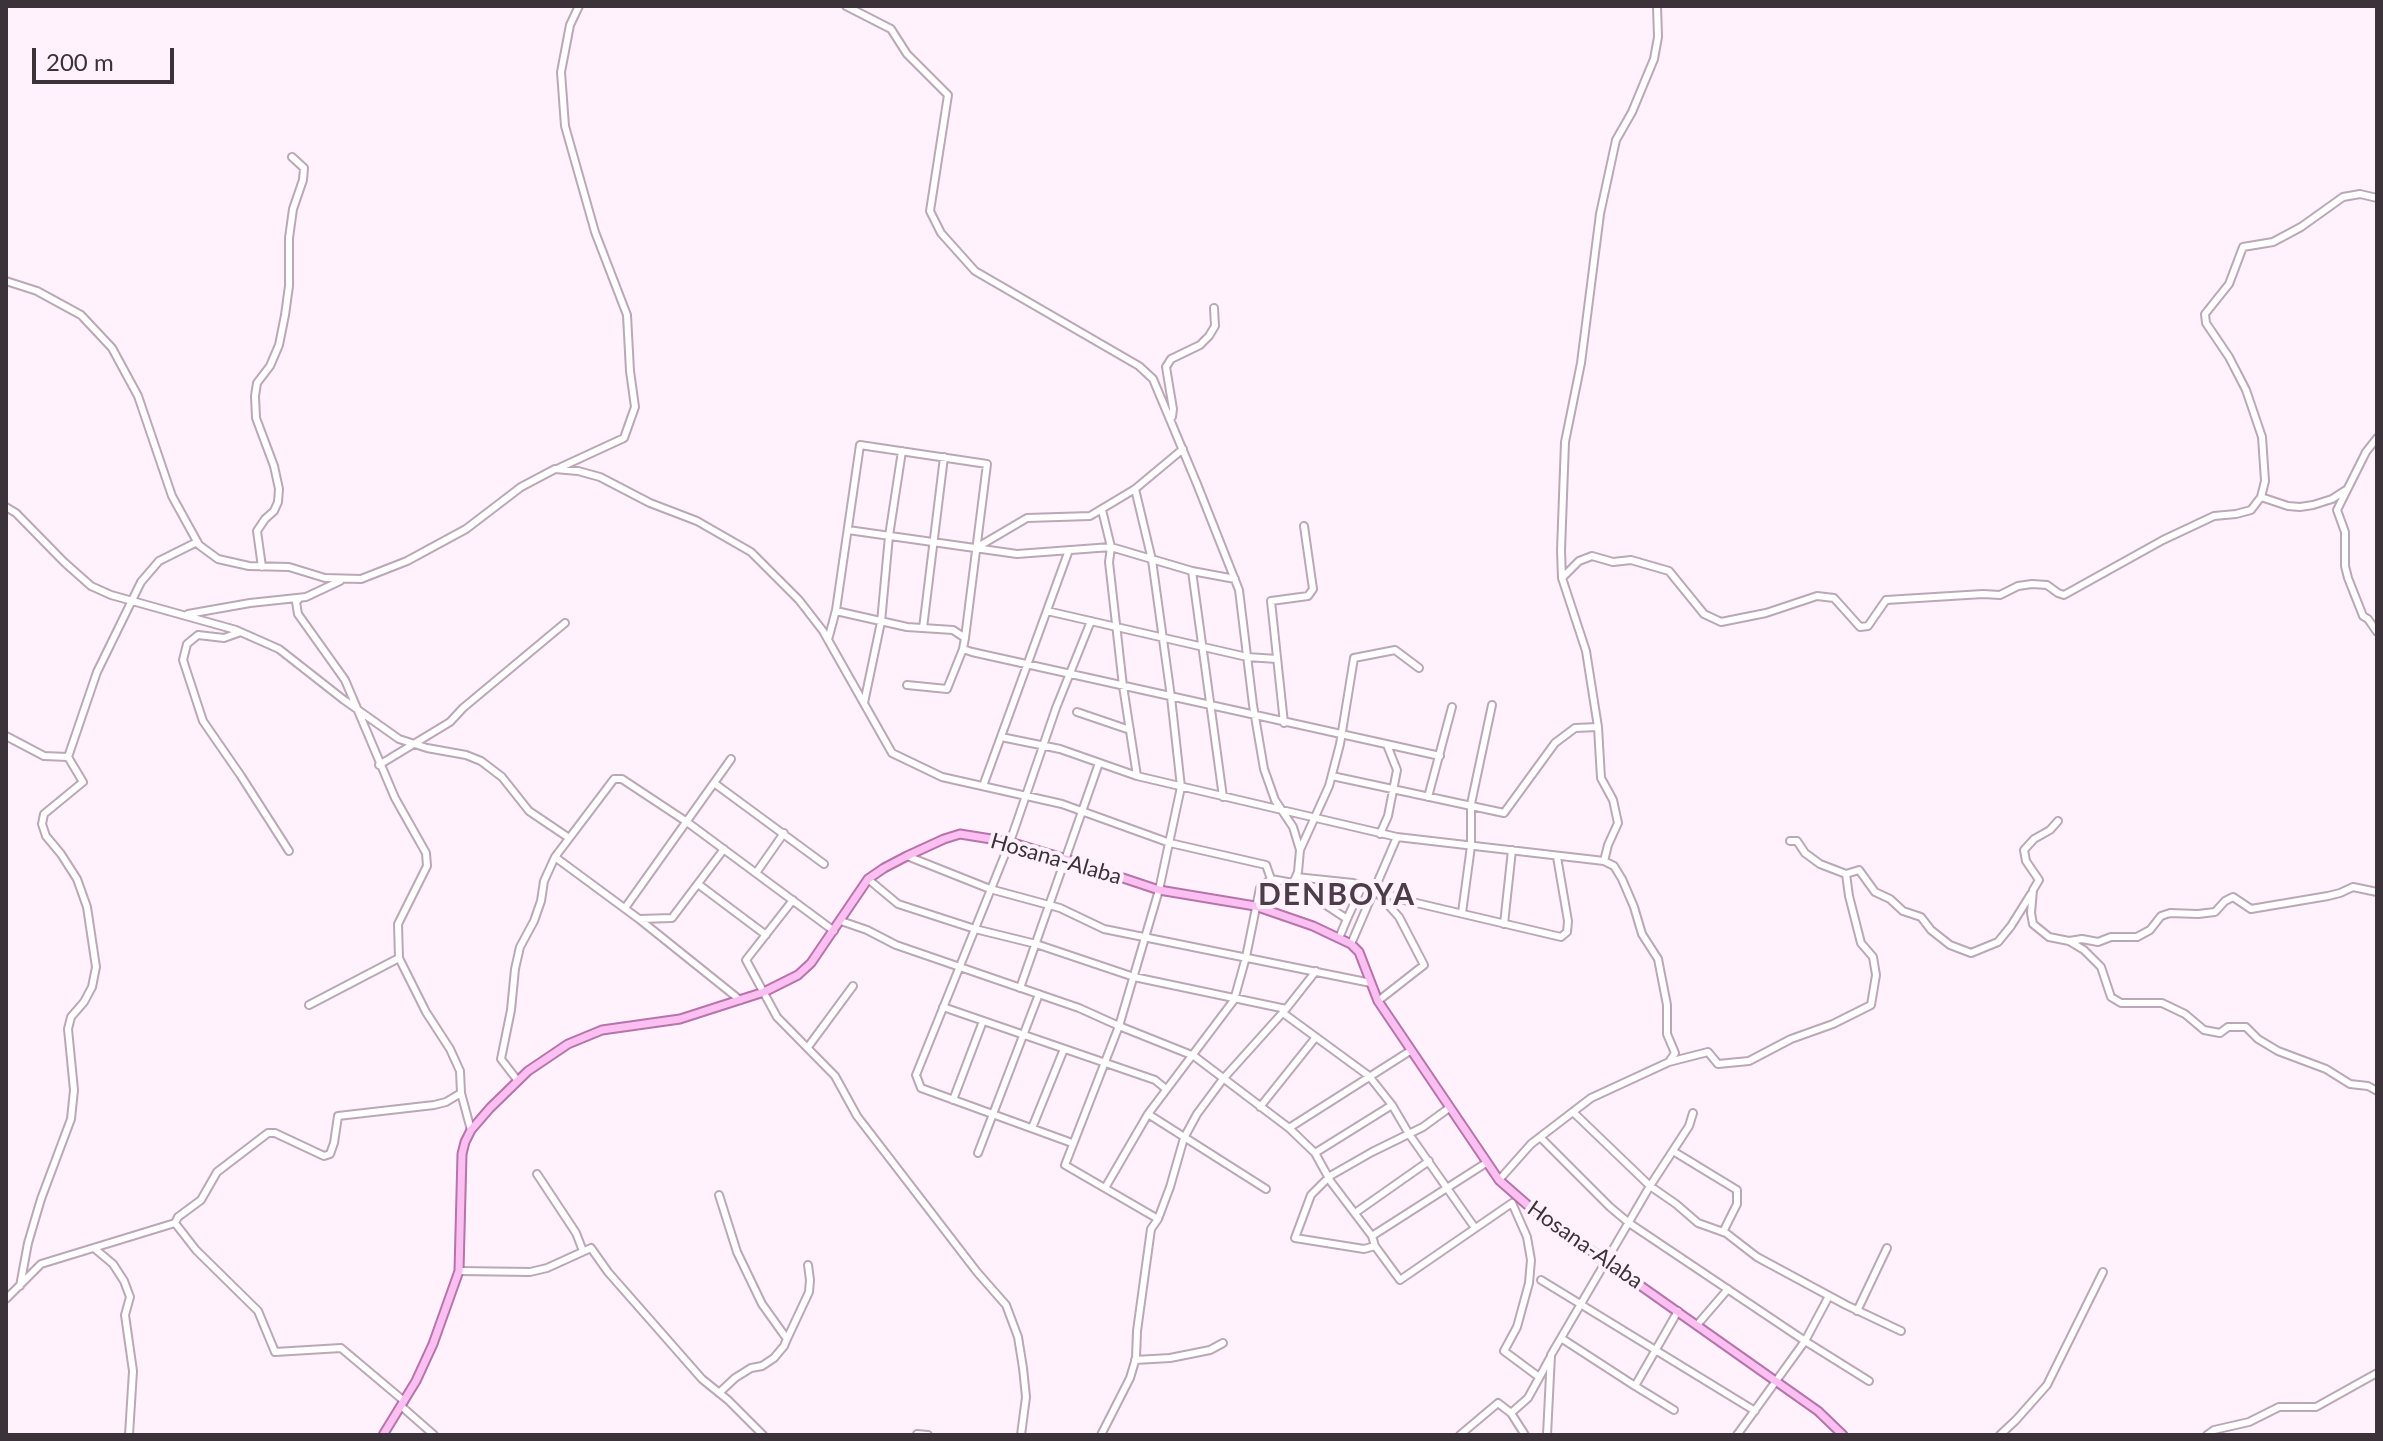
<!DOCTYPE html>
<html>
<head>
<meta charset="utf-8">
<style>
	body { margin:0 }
	#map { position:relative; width:2383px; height:1441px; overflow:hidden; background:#fff2fc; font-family:Lato,sans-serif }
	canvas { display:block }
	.frame { position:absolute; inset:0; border:8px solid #3b3339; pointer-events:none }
	.scale { position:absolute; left:32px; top:48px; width:142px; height:36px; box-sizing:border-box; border:4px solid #3b3339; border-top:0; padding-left:10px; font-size:24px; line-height:28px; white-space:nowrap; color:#3b3339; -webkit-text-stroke:6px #fff2fc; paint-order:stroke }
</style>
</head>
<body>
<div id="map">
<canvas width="2383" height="1441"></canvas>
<div class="frame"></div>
<div class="scale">200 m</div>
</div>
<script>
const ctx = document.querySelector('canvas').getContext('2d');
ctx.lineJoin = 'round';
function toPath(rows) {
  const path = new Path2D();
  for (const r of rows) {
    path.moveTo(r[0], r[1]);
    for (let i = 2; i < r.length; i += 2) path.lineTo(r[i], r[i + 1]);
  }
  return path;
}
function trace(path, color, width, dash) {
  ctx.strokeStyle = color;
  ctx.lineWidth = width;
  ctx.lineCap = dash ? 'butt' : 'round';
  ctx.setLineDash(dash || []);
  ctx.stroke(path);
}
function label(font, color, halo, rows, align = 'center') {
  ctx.font = font + ' Lato,sans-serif';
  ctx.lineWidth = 8;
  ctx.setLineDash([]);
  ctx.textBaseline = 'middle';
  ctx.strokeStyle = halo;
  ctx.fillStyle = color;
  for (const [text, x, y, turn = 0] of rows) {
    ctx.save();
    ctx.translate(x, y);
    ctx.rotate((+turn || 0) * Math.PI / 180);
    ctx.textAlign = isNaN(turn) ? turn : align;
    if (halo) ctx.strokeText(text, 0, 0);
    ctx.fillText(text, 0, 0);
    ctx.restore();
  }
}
const minor = toPath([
	[846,6,891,29,907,54,948,95,930,211,941,233,975,271,1139,366,1153,379,1197,484,1239,590,1253,705,1264,769,1275,800,1293,827,1300,850,1298,872,1293,883,1271,879,1260,888,1246,957,1234,1000,1148,1114,1105,1188],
	[6,281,37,291,81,315,112,348,138,396,172,496,199,545,218,559,249,566,289,567,325,578,361,579,407,561,466,529,521,487,555,469,578,471,600,477,650,503,697,521,751,552,799,600,823,631,892,753,942,777,1062,804,1170,843,1266,865,1271,879],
	[1172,417,1173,409,1166,367,1171,359,1200,345,1209,336,1215,326,1214,308],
	[2377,438,2366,452,2337,510,2345,532,2345,566,2348,578,2363,616,2368,619,2377,632],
	[559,468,624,438,635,407,630,371,627,315,595,232,565,126,561,72,570,25,579,6],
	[1135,489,1152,560,1171,697,1181,787,1159,890,1119,1026,1065,1165,1158,1219],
	[2261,497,2288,506,2300,507,2313,505,2332,499,2346,490],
	[6,507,16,513,64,562,91,586,111,595,236,630,279,649,344,700,399,739,427,748,466,755,481,761,502,777,529,811,569,838],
	[1102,510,1111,547,1109,562,1123,686,1137,776],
	[848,530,1017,554,1111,547,1192,571,1235,579],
	[976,548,1027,518,1090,516,1135,489,1183,449],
	[262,567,257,531,265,519,274,511,278,502,279,489,274,466,256,418,255,396,257,383,270,366,279,345,285,315,289,286,289,238,293,209,303,180,304,168,292,157],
	[1192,571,1223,797],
	[1562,578,1561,550,1565,442,1581,363,1600,214,1616,140,1632,112,1654,59,1658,37,1657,6],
	[300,598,296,602,298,614,345,680,395,798,426,853,427,866,398,924,399,958,426,1012,450,1049,460,1071,461,1093,471,1130],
	[836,611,907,627,953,630,965,638,963,649,972,652,1440,756],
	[1047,611,1247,657,1277,659],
	[188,614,250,603,306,597,340,581],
	[923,628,944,457],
	[238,633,224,638,198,635,187,644,183,660,203,721,241,776,289,851],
	[828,640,836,610,860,445,987,464,965,638],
	[907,685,947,689,963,649],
	[864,703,881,622,889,536,902,451],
	[1077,712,1130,730],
	[1284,723,1271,601,1308,596,1313,589,1304,526],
	[6,736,44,756,68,757,83,782,44,814,42,824,46,836,61,854,77,879,87,907,96,967,92,987,84,1002,71,1017,68,1029,74,1090,71,1119,41,1199,28,1243,20,1286],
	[1001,737,1060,749,1137,776,1397,837],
	[68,757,97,672,141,582,159,561,197,542],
	[379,765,450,722,463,708,565,623],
	[1332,776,1504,813,1555,743,1575,728,1598,727],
	[714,783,824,864],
	[983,786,1069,550],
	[1428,797,1452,707],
	[2058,821,2050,830,2034,839,2024,850,2026,861,2039,880,2033,890,2031,913,2033,924,2049,937,2069,941,2084,950,2101,967,2111,997,2121,1003,2162,1003,2185,1014,2204,1030,2220,1033,2228,1027,2246,1027,2258,1039,2278,1051,2326,1069,2350,1084,2368,1086,2377,1091],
	[1380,834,1388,816,1397,770,1387,745],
	[1300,850,1329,786,1340,744,1354,658,1395,650,1419,668],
	[907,856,990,889,1060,908,1104,929,1371,983],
	[756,873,784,833],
	[1846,874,1859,870,1875,892,1890,899,1903,911,1921,917,1931,930,1950,945,1971,953,1998,942,2011,926,2031,894],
	[1296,877,1353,883,1408,901,1561,937,1567,932,1568,921,1557,857],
	[868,879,898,904,975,929,1036,944,1134,977,1286,1009],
	[1293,883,1347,919,1339,938],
	[698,884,766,935],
	[1375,890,1399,917,1424,965,1378,1001],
	[793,900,746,960,777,1017,835,1076,857,1116,977,1272,1006,1305,1018,1337,1023,1368,1026,1397,1021,1435],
	[625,908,731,759],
	[1462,913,1471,846,1471,804,1492,705],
	[639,919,672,918,724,849],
	[1347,919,1362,886],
	[841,921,867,930,896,945,1079,1008,1119,1026,1194,1056,1289,1128,1315,1153,1331,1182,1372,1236,1375,1246,1400,1280,1512,1203],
	[1504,924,1512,850],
	[2069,941,2082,939,2098,942,2111,937,2137,937,2150,930,2161,916,2170,913,2198,914,2215,912,2225,901,2233,897,2251,909,2328,896,2340,893,2353,887,2377,892],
	[1351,944,1397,837,1604,861,1608,845,1618,823,1613,800,1601,778,1598,727,1586,651,1562,578,1579,561,1592,556,1613,562,1631,560,1669,571,1704,614,1721,622,1766,613,1817,596,1834,598,1860,627,1868,626,1886,600,1983,594,2000,595,2018,586,2032,584,2047,585,2058,593,2064,595,2163,540,2214,516,2236,514,2251,510,2261,497,2265,481,2262,437,2246,390,2229,357,2206,323,2205,314,2229,284,2243,247,2273,242,2301,227,2343,197,2360,194,2377,198],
	[1020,988,1099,763],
	[740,1000,639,919,555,857,614,779,622,779,687,822,834,931],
	[309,1005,399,958],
	[943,1007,1155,1080,1166,1089],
	[1283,1013,1369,1076,1392,1105,1409,1134,1475,1228],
	[808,1047,853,986],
	[1669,1062,1708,1052,1718,1064,1749,1061,1791,1039,1833,1024,1871,1005,1876,975,1873,957,1861,943,1849,896,1846,874,1820,864,1805,853,1797,841,1790,841],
	[518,1081,501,1059,511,1010,515,969,520,947,534,921,541,901,544,881,555,857],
	[953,1100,983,1021],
	[1260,1107,1316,1037],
	[1573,1112,1650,1186,1676,1204,1698,1223,1726,1233,1757,1257,1846,1305,1901,1331],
	[1148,1114,1266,1189],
	[1032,1128,1064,1049],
	[1289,1128,1410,1051],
	[1540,1137,1610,1207,1629,1223,1805,1341,1869,1381],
	[1072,1143,921,1088,916,1075,1010,842,1056,708,1091,621],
	[1673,1151,1737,1190,1737,1204,1723,1232],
	[978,1153,1039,994],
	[1315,1153,1392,1105],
	[537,1174,576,1233,583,1251],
	[1499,1180,1531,1144,1591,1098,1669,1062,1675,1053,1667,1034,1667,1005,1658,959,1642,934,1634,907,1622,879,1614,866,1604,861],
	[1512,1203,1527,1237,1531,1260,1529,1283,1517,1327,1504,1351,1539,1377],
	[1355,1213,1429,1161],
	[175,1223,178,1217,201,1200,217,1172,268,1133,275,1133,324,1156,330,1154,334,1143,338,1116,434,1105,446,1102,461,1093],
	[1372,1236,1486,1163],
	[1375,1246,1364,1249,1295,1238,1311,1195,1330,1176,1372,1152,1423,1127,1449,1108],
	[94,1248,113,1264,124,1281,130,1297,125,1315,133,1371,129,1435],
	[459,1271,530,1272,547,1268,591,1248,608,1272,702,1379,728,1400,763,1435],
	[1541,1280,1755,1411],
	[6,1299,41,1264,175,1223,196,1250,258,1311,275,1352,341,1348,404,1401],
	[1857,1311,1887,1248],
	[1697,1325,1728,1289],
	[1561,1338,1635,1386,1678,1311],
	[787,1339,809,1292,810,1280,808,1265],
	[1135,1360,1170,1358,1210,1350,1223,1343],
	[1635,1386,1674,1410],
	[719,1393,735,1378,751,1368,762,1366,774,1358,784,1346,787,1339,762,1304,737,1252,719,1195],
	[401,1406,434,1435],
	[1511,1413,1528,1398,1550,1358],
	[917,1434,928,1435],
	[1101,1435,1130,1378,1136,1358,1137,1331,1151,1229,1158,1219,1170,1187,1184,1138,1197,1114,1223,1079,1286,1009,1316,971],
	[1460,1435,1498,1403,1511,1413,1525,1435],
	[1547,1435,1551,1355,1650,1186,1689,1126,1693,1113],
	[1737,1435,1805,1341,1829,1296],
	[2000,1435,2016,1420,2047,1385,2103,1272],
	[2207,1435,2214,1430,2249,1422,2279,1407,2316,1407,2377,1373]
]);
const major = toPath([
	[383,1435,416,1381,433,1344,459,1271,462,1154,465,1142,471,1130,490,1108,528,1071,568,1044,602,1030,680,1019,764,992,798,975,811,963,868,879,884,868,907,856,944,839,960,834,1010,842,1066,859,1159,890,1255,906,1313,926,1351,944,1359,952,1378,1001,1499,1180,1532,1209,1818,1411,1843,1435]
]);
trace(minor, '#bca7b7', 10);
trace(major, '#b773ab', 11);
trace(minor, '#fff', 6);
trace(major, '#fcbff1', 7);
label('22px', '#3b3339', '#fff2fc', [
	["Hosana-Alaba",1056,859,16],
	["Hosana-Alaba",1585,1245,35]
]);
ctx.letterSpacing = '2px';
label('bold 30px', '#4d3c49', '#fff2fc', [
	["DENBOYA",1337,895]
]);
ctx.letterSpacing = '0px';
</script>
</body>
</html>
